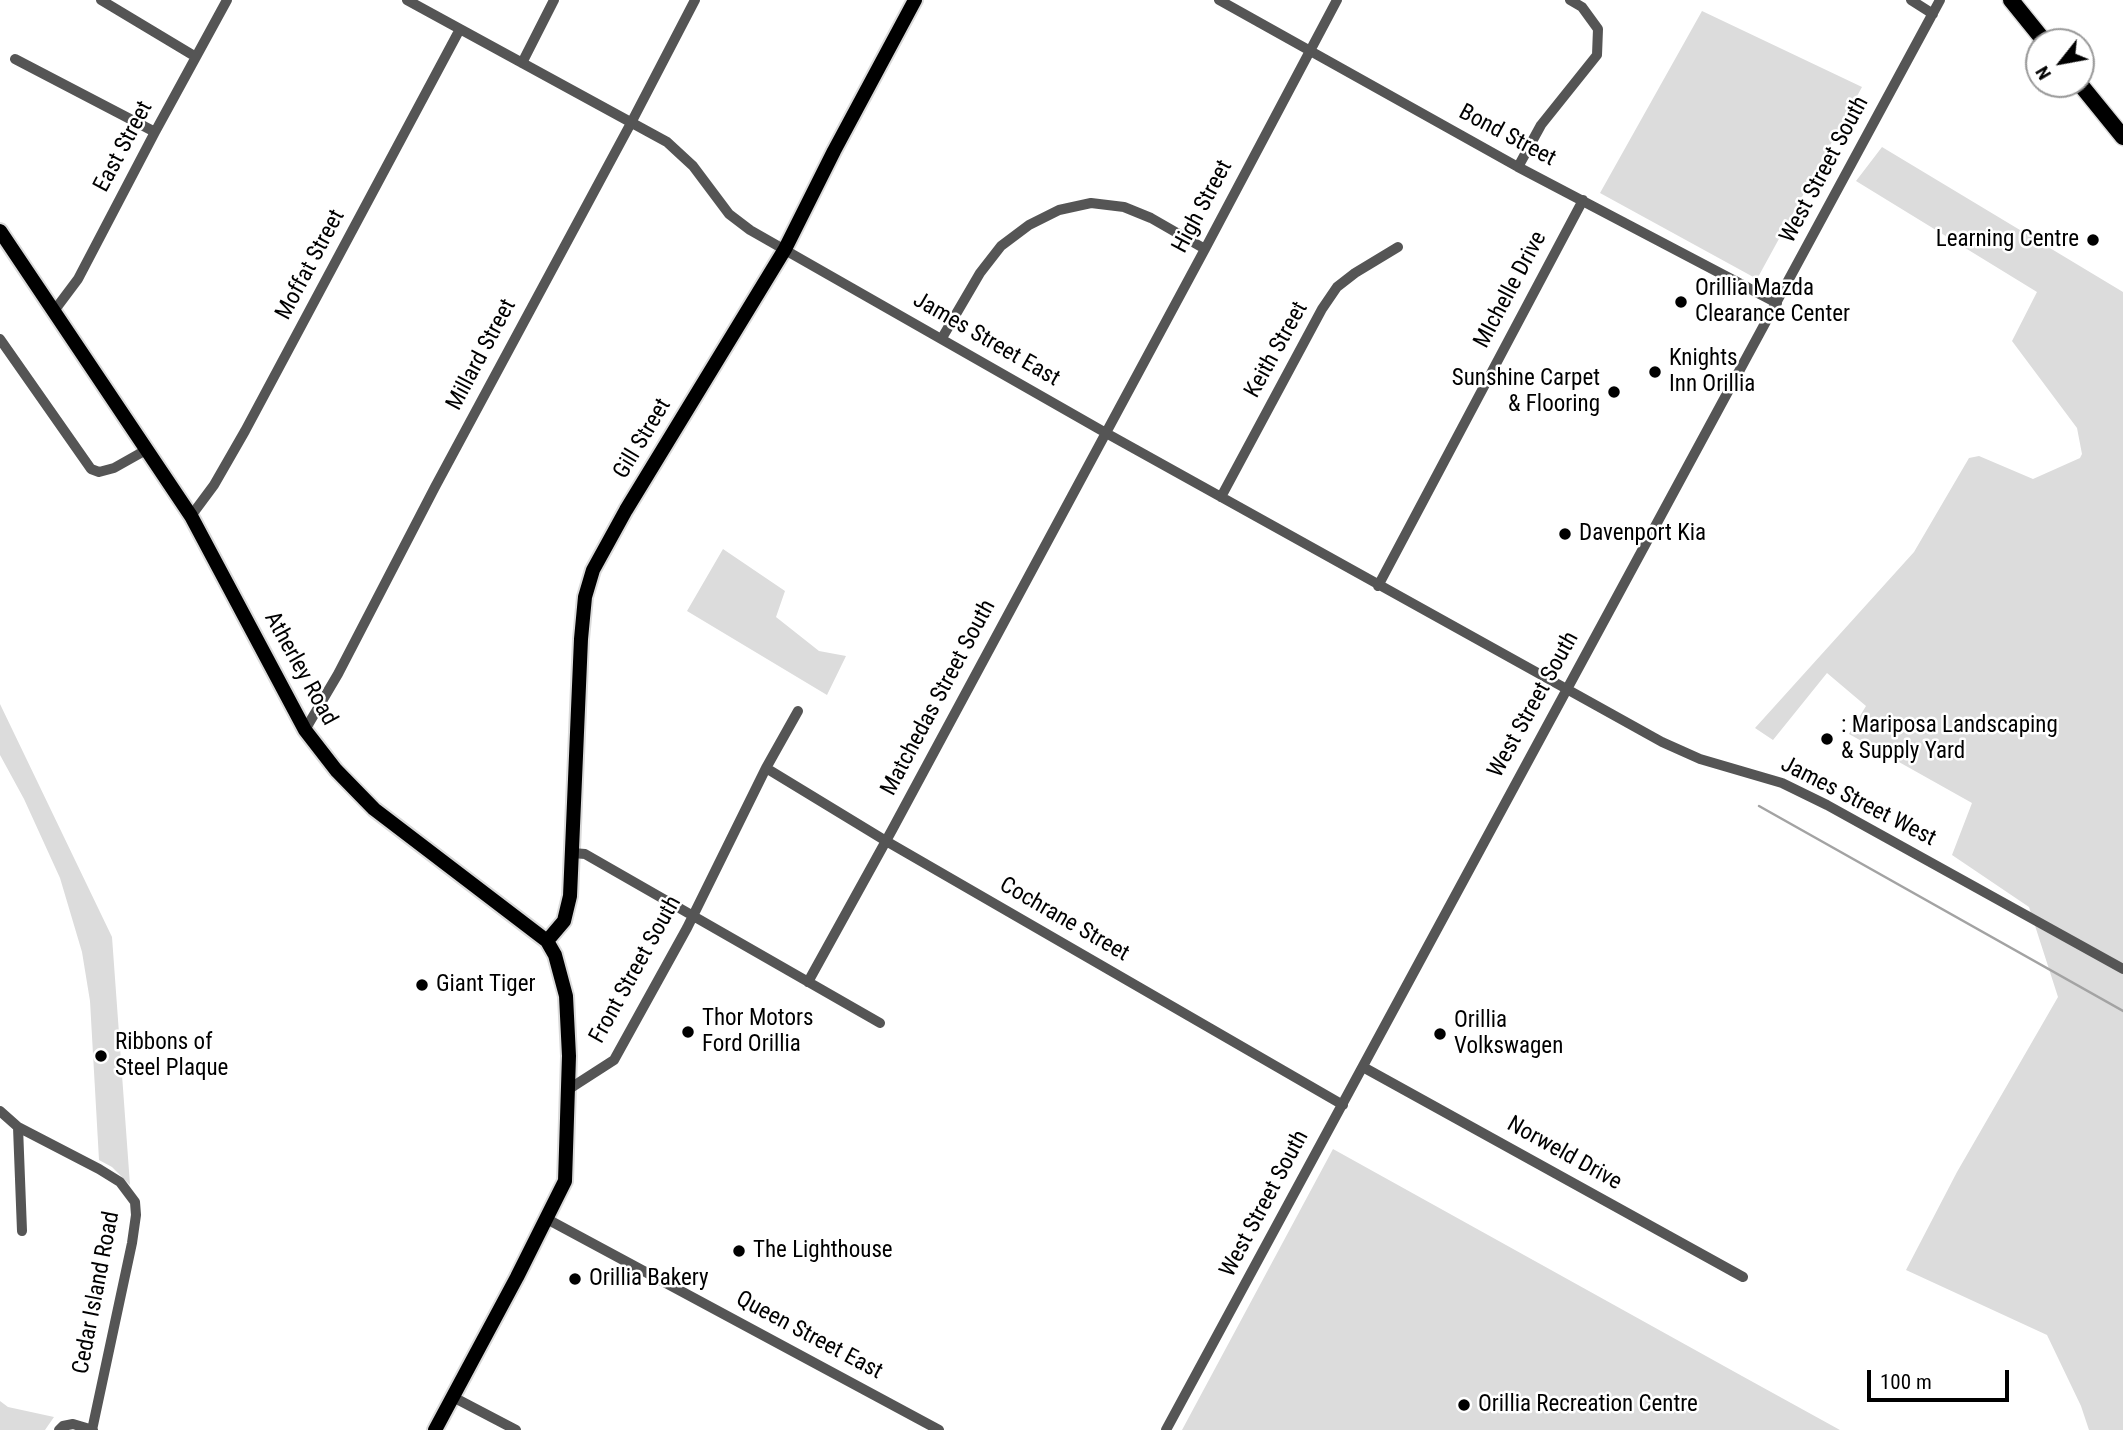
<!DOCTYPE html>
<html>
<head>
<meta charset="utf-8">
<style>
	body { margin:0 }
	#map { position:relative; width:2123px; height:1430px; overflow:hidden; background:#fff; font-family:"Roboto Condensed",sans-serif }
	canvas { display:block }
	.north { position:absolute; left:2025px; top:28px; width:70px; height:70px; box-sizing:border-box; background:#fff; border:2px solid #999; border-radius:50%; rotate:239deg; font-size:19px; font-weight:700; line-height:28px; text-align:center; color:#000 }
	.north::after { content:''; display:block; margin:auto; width:24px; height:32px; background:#000; clip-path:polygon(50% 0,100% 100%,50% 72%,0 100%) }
	.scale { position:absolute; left:1867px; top:1370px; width:142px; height:32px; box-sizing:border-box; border:4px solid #000; border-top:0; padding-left:9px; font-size:21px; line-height:24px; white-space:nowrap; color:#000; -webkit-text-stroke:5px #fff; paint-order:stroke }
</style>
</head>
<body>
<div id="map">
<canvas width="2123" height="1430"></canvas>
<div class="north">N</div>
<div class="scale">100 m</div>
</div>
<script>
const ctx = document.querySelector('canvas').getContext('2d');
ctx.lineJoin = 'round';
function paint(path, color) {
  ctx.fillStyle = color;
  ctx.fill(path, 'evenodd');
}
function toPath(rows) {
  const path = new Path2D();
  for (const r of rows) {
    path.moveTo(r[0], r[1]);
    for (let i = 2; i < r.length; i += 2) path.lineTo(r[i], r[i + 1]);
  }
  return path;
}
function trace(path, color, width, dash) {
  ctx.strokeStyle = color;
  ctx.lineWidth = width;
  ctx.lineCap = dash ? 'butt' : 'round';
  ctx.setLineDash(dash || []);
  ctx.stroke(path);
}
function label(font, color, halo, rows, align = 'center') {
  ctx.font = font + ' "Roboto Condensed",sans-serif';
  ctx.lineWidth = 5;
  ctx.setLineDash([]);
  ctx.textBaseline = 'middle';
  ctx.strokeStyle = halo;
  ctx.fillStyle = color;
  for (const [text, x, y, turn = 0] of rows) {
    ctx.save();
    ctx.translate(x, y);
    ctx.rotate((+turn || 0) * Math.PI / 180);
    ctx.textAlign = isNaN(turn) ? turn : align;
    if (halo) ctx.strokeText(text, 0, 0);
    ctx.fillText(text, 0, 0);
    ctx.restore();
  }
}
paint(toPath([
	[1702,11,1862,87,1757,279,1600,193],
	[1882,147,2123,292,2123,1430,2089,1430,2081,1406,2047,1335,1906,1270,1957,1172,2058,997,2029,907,1952,855,1972,803,1849,734,1866,706,1827,673,1773,740,1755,728,1914,552,1969,458,1979,456,2033,479,2080,458,2082,454,2077,428,2012,341,2037,292,1856,181],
	[723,549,785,591,776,617,819,651,846,656,827,695,687,611],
	[0,704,112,937,130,1185,112,1167,99,1160,90,1001,82,952,60,878,24,799,0,755],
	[1333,1149,1742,1376,1840,1430,1182,1430],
	[0,1401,8,1407,54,1417,45,1430,0,1430]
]), '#dcdcdc');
trace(toPath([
	[1759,806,2123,1011]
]), '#a3a3a3', 2.5);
const major = toPath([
	[0,231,191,516,305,730,336,770,374,809,547,941,555,955,566,996,569,1056,565,1181,517,1277,435,1430],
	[547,941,564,921,570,896,581,639,585,597,593,570,626,510,785,249,834,151,915,0]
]);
const highway = toPath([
	[2011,0,2045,42],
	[2080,84,2123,137]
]);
trace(major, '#dbdbdb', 18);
trace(highway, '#dbdbdb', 19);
trace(toPath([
	[101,0,196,57],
	[407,0,667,142,693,166,729,214,750,230,1106,433,1662,742,1700,759,1782,783,1827,805,2123,969],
	[1219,0,1518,167,1777,303],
	[1911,0,1933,14],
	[15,59,155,132],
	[522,63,554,0],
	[1518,167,1541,125,1597,55,1598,29,1582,7,1570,0],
	[54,311,78,279,155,132,227,0],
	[942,338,980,273,1001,246,1029,225,1059,210,1091,203,1124,207,1151,218,1205,249],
	[0,339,91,469,99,472,114,468,146,450],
	[1221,497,1322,309,1337,287,1355,273,1398,247],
	[191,516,214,485,245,431,460,29],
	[1378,586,1583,200],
	[305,730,338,674,435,487,631,123,695,0],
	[766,768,886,841,1343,1105],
	[573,853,585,854,880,1023],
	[808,982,892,830,1205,249,1337,0],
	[1363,1067,1743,1277],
	[569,1089,614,1060,687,928,766,768,798,711],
	[0,1111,18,1127,99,1169,120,1182,135,1202,136,1215,132,1243,92,1430],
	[18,1127,22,1231],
	[547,1219,939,1430],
	[453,1397,516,1430],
	[59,1430,63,1426,73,1424,93,1430],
	[1166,1430,1940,0]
]), '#555', 10);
trace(major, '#000', 14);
trace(highway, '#000', 16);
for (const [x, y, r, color] of [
	[2093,240,7,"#000"],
	[1681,302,7,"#000"],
	[1655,372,7,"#000"],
	[1614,392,7,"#000"],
	[1565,534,7,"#000"],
	[1827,739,7,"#000"],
	[422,985,7,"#000"],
	[688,1032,7,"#000"],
	[1440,1034,7,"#000"],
	[101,1056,7,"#000"],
	[739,1251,7,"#000"],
	[575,1279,7,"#000"],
	[1464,1405,7,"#000"]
]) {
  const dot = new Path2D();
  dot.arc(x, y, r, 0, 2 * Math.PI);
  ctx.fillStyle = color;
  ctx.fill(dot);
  trace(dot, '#fff', 2.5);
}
label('23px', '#000', '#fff', [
	["Bond Street",1507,136,28],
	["East Street",124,147,-62],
	["West Street South",1825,170,-62],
	["High Street",1203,207,-62],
	["Moffat Street",311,265,-62],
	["MIchelle Drive",1511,290,-62],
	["James Street East",986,340,30],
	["Keith Street",1277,350,-61],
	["Millard Street",482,355,-62],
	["Gill Street",643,439,-59],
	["Atherley Road",300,669,61],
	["Matchedas Street South",939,698,-62],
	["West Street South",1534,705,-61],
	["James Street West",1858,802,27],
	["Cochrane Street",1064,920,30],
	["Front Street South",636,970,-61],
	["Norweld Drive",1564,1154,29],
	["West Street South",1265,1204,-62],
	["Cedar Island Road",97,1293,-79],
	["Queen Street East",809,1336,28]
]);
label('23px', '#000', '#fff', [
	["Learning Centre",2079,240,"right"],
	["Orillia Mazda",1695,289],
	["Clearance Center",1695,315],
	["Knights",1669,359],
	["Inn Orillia",1669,385],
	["Sunshine Carpet",1600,379,"right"],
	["& Flooring",1600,405,"right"],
	["Davenport Kia",1579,534],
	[": Mariposa Landscaping",1841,726],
	["& Supply Yard",1841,752],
	["Giant Tiger",436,985],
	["Thor Motors",702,1019],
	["Ford Orillia",702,1045],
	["Orillia",1454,1021],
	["Volkswagen",1454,1047],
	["Ribbons of",115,1043],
	["Steel Plaque",115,1069],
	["The Lighthouse",753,1251],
	["Orillia Bakery",589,1279],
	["Orillia Recreation Centre",1478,1405]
], 'left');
</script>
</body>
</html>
